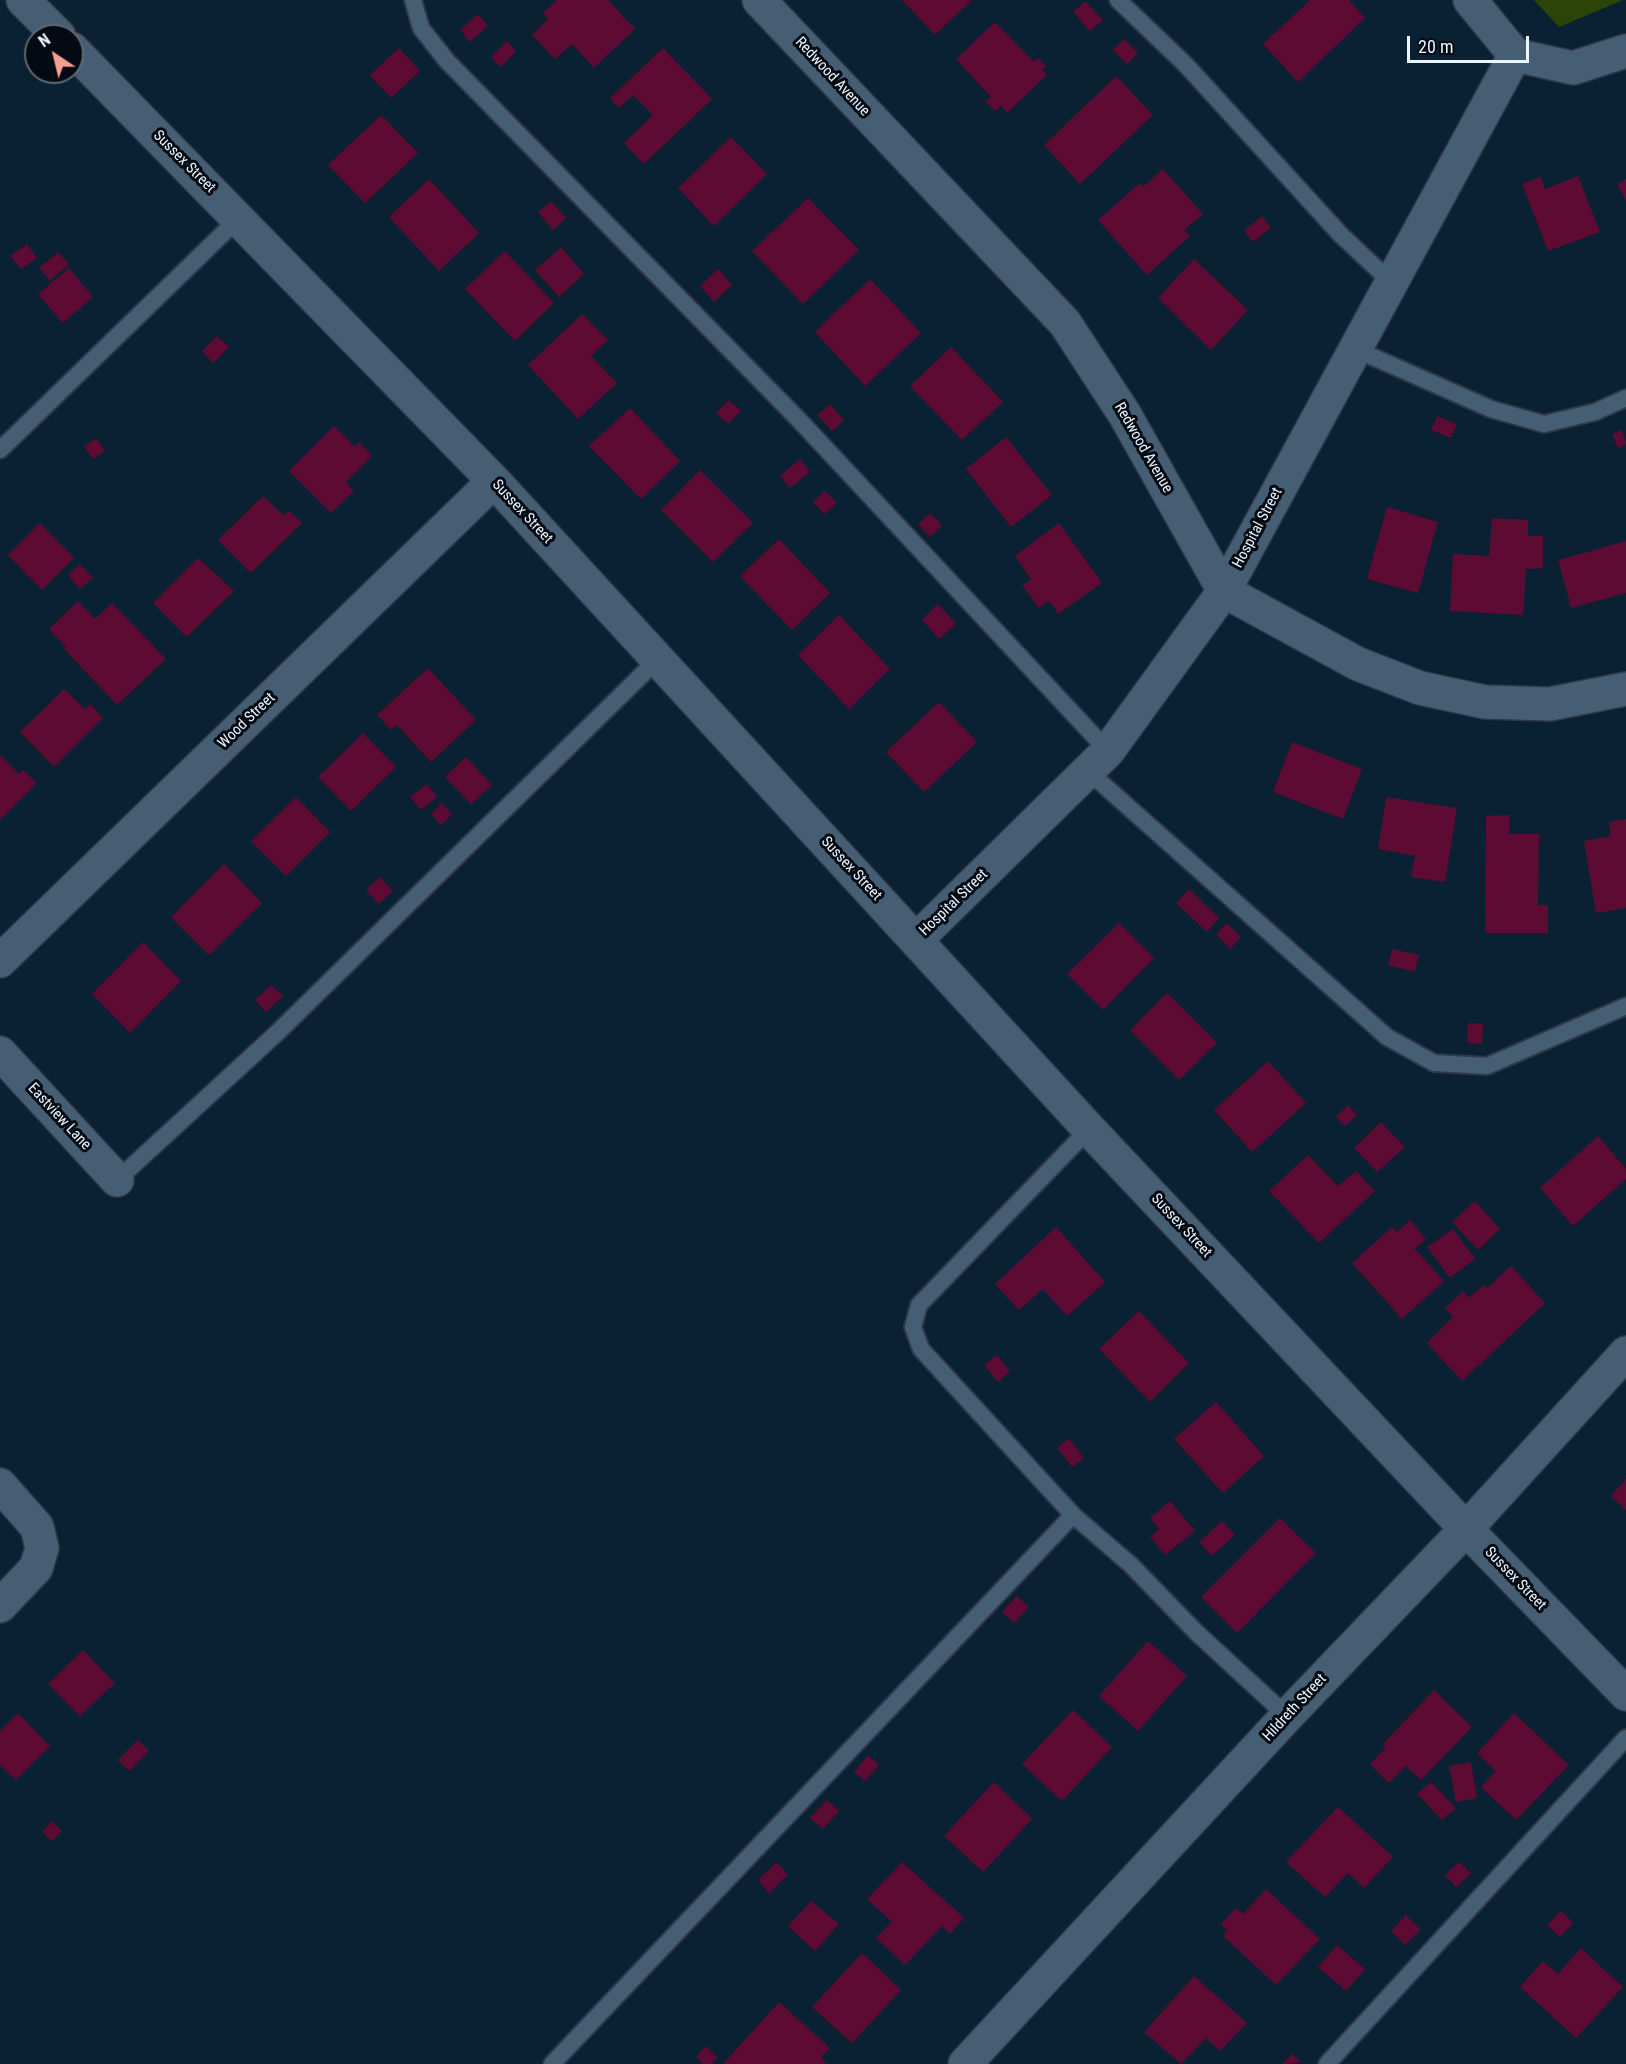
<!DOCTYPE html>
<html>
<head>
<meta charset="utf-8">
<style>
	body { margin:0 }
	#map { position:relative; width:1626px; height:2064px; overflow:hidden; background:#092133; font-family:"Roboto Condensed",sans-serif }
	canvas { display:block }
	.north { position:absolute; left:24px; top:24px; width:60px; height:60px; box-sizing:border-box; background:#030a11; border:2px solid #5f6870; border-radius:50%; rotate:325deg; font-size:16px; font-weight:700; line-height:24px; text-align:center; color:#eaf5ff }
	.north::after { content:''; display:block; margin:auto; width:21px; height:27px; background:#f59d8f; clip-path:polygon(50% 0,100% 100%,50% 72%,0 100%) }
	.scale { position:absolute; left:1407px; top:36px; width:122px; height:27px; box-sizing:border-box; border:3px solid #eaf5ff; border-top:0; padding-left:8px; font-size:18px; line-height:21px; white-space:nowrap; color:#eaf5ff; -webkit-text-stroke:4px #030a11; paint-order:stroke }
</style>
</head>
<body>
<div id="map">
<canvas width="1626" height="2064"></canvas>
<div class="north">N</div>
<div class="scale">20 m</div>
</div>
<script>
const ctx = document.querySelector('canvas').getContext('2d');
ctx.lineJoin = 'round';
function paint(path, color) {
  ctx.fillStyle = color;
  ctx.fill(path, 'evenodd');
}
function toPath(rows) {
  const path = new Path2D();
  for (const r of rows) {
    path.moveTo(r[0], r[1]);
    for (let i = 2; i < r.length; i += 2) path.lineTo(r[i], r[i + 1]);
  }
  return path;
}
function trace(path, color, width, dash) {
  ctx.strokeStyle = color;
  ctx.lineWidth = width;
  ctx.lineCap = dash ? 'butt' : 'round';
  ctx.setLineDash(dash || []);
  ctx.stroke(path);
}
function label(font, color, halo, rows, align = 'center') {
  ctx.font = font + ' "Roboto Condensed",sans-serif';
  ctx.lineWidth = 6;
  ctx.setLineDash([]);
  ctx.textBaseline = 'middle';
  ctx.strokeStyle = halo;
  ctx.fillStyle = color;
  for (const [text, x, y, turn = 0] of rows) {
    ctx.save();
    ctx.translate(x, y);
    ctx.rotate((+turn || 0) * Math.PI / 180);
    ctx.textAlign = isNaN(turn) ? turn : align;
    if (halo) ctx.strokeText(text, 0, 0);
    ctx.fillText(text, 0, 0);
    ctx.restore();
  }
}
paint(toPath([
	[1534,0,1623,0,1559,27]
]), '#2d4409');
paint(toPath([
	[557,0,608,0,635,29,594,68,572,44,555,59,532,35,548,19,543,13],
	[902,0,972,0,935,35],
	[1310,0,1349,0,1365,18,1298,82,1263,44],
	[1085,1,1103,20,1090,31,1073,12],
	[478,14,488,26,470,42,460,30],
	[995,22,1034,62,1038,58,1046,66,1042,69,1047,75,1007,113,1001,106,995,111,985,101,991,97,956,59],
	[1124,39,1138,53,1127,64,1113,50],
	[507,41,516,51,501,67,491,57],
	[399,48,420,71,391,98,370,75],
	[663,48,712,99,644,164,624,143,653,115,633,95,619,108,610,98],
	[1116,76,1153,115,1080,184,1044,145],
	[381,115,418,153,365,203,328,165],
	[731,137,767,174,714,226,678,188],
	[1163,169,1203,214,1184,230,1190,236,1147,275,1098,220,1140,183,1143,187],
	[1578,176,1600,232,1548,251,1522,184,1541,177,1545,189],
	[429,179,479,233,439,271,389,217],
	[1626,179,1626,201,1617,184],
	[808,198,859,250,803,304,752,251],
	[551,201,566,218,553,230,538,212],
	[1262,216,1271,228,1253,242,1244,231],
	[27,244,37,258,21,269,10,256],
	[561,247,584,274,559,297,535,270],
	[505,251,554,303,515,341,465,289],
	[58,252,69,264,50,281,39,268],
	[1194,259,1248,310,1211,350,1158,298],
	[69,268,93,297,63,323,38,294],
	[718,269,732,285,714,302,700,286],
	[870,279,921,333,865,386,815,332],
	[582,314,608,340,591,356,617,383,578,419,528,365],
	[217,336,229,347,213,363,202,351],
	[951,347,1003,402,962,440,910,386],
	[729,400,741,411,728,424,716,413],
	[830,404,844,420,832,431,817,415],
	[630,408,680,461,641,499,589,446],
	[1437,416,1457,424,1451,438,1431,430],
	[334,426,355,447,359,442,372,456,346,482,354,491,331,513,289,471],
	[1622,430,1626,444,1618,448,1612,434],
	[1006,437,1052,495,1011,527,966,469],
	[96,438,105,451,93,459,84,447],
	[800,459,810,472,790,488,780,476],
	[700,470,753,523,713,562,661,510],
	[825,491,837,503,825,514,813,502],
	[263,496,284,516,289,510,302,523,251,573,218,540],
	[1387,507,1438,522,1418,593,1367,579],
	[930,513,942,526,930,537,918,524],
	[1492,518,1528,520,1528,536,1543,536,1543,568,1526,569,1523,615,1450,611,1453,554,1489,556],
	[40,523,74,558,42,590,8,555],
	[1059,523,1102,583,1058,614,1049,601,1039,608,1022,585,1031,579,1015,556],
	[779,539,830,593,792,630,740,576],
	[1626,541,1626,593,1571,608,1558,560],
	[198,558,234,591,187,637,153,603],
	[80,564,93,578,80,589,68,575],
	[78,601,95,619,112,603,166,659,117,705,64,649,66,647,49,629],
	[938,604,956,624,939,639,922,620],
	[839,615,890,669,849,709,798,655],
	[428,668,476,720,431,762,397,725,391,730,377,715],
	[64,689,85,709,90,704,103,718,54,767,20,732],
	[939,702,977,742,924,792,886,752],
	[363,733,396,767,351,811,318,777],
	[1292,742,1362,769,1343,819,1273,792],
	[0,755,19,774,23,770,37,783,0,820],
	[466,757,492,785,471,804,445,777],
	[427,784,437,797,421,810,410,797],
	[296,797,330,832,286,876,251,841],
	[1386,797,1457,808,1445,882,1411,877,1415,856,1378,849],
	[442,803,452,814,441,825,431,814],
	[1510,815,1509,834,1539,834,1538,905,1548,905,1548,933,1485,933,1486,816],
	[1626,819,1626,908,1596,913,1584,841,1611,836,1609,822],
	[224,864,262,903,209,955,171,917],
	[380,877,393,891,379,904,366,890],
	[1189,889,1219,918,1207,932,1176,903],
	[1119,923,1154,958,1103,1010,1067,974],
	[1227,923,1241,937,1230,949,1216,934],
	[143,942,181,981,130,1033,92,994],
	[1392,949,1419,955,1415,972,1388,965],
	[271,985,283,996,266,1012,255,1000],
	[1167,993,1217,1043,1179,1080,1130,1030],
	[1468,1023,1483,1024,1482,1044,1467,1043],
	[1268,1061,1306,1103,1252,1152,1214,1110],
	[1348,1105,1357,1115,1345,1126,1336,1117],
	[1381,1122,1405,1147,1377,1172,1354,1148],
	[1598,1136,1626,1169,1626,1179,1573,1226,1540,1188],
	[1308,1155,1338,1186,1356,1171,1375,1191,1319,1243,1269,1191],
	[1475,1201,1500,1229,1478,1250,1452,1222],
	[1410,1220,1426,1239,1415,1249,1444,1281,1402,1319,1352,1263,1392,1227,1397,1232],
	[1056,1227,1105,1282,1067,1316,1043,1289,1019,1310,995,1284],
	[1453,1229,1475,1259,1450,1278,1427,1247],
	[1511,1266,1545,1303,1462,1381,1427,1343,1453,1317,1445,1308,1463,1291,1469,1298,1483,1285,1487,1288],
	[1139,1311,1189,1363,1150,1402,1099,1349],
	[997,1355,1010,1371,998,1382,984,1365],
	[1216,1402,1264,1456,1223,1493,1174,1439],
	[1069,1438,1084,1458,1072,1467,1057,1448],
	[1626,1479,1626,1510,1611,1496],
	[1170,1501,1195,1531,1165,1555,1150,1537,1159,1529,1150,1518],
	[1280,1518,1316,1553,1237,1633,1201,1597],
	[1222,1521,1235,1535,1212,1556,1199,1542],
	[1017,1596,1029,1607,1014,1623,1002,1612],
	[1148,1641,1187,1676,1138,1731,1099,1696],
	[83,1650,115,1683,80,1716,48,1684],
	[1434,1690,1472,1727,1421,1780,1406,1766,1389,1783,1370,1764,1386,1747,1383,1744],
	[1073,1710,1112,1747,1062,1801,1022,1764],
	[18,1713,50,1746,16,1780,0,1765,0,1731],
	[1514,1713,1569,1765,1516,1820,1481,1787,1496,1771,1477,1753],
	[138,1740,149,1751,129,1771,118,1760],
	[868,1755,879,1765,865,1781,854,1772],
	[1471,1762,1477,1798,1456,1802,1449,1766],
	[994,1782,1032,1819,983,1872,944,1836],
	[1431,1782,1456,1808,1442,1820,1417,1794],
	[827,1800,839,1811,823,1829,810,1818],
	[1338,1807,1393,1857,1364,1888,1348,1873,1325,1897,1286,1862],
	[52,1821,62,1831,52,1841,42,1832],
	[777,1862,788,1875,769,1893,758,1880],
	[902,1862,964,1918,950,1934,942,1926,905,1965,876,1938,892,1922,867,1899],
	[1459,1862,1471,1873,1456,1887,1445,1875],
	[1266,1889,1320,1939,1276,1985,1223,1936,1227,1930,1221,1924,1236,1908,1243,1914],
	[811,1901,839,1924,815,1951,788,1926],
	[1561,1911,1573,1923,1560,1937,1547,1925],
	[1406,1915,1421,1930,1405,1945,1391,1931],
	[1337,1945,1365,1969,1346,1991,1318,1967],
	[1581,1948,1623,1987,1576,2038,1520,1987,1543,1961,1558,1974],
	[862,1953,901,1990,852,2043,812,2007],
	[1194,1976,1247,2023,1220,2051,1206,2038,1181,2064,1144,2032],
	[779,2002,830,2048,821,2058,827,2064,723,2064],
	[706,2046,718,2058,712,2064,703,2064,696,2057],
	[1292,2054,1301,2062,1282,2064]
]), '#5d0b33');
const lane = toPath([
	[413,0,421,28,447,61,801,422,1108,751],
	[1118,0,1186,65,1340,234,1392,283],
	[1355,349,1491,409,1544,424,1595,412,1626,398],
	[0,450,239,218],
	[1089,772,1387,1037,1434,1063,1487,1066,1626,1006],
	[117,1180,278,1032,658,659],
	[1073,1515,921,1349,913,1327,919,1305,1089,1129],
	[552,2064,1073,1515,1131,1565,1196,1632,1287,1716],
	[1327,2064,1626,1738]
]);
const street = toPath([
	[23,0,59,36],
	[759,0,1065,323,1125,415,1224,591,1358,664,1420,688,1485,702,1550,704,1626,689],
	[1470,0,1515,55],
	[72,49,494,481,1089,1129,1466,1529,1626,1694],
	[1515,55,1573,68,1626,51],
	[916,940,1108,751,1224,591,1515,55],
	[0,961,494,481],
	[0,1053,117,1180],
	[0,1485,37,1527,42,1548,36,1568,0,1606],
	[965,2064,1287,1716,1466,1529,1626,1353]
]);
trace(lane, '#2f3848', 20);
trace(street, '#2f3848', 36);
trace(lane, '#465e73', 16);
trace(street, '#465e73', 33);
label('15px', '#eaf5ff', '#030a11', [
	["Redwood Avenue",832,77,47],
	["Sussex Street",184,162,45],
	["Redwood Avenue",1143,448,60],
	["Sussex Street",522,512,47],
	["Hospital Street",1258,528,-62],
	["Wood Street",247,721,-44],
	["Sussex Street",851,869,47],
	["Hospital Street",954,903,-44],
	["Eastview Lane",59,1117,47],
	["Sussex Street",1181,1226,47],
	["Sussex Street",1515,1579,46],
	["Hildreth Street",1295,1708,-47]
]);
</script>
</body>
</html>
